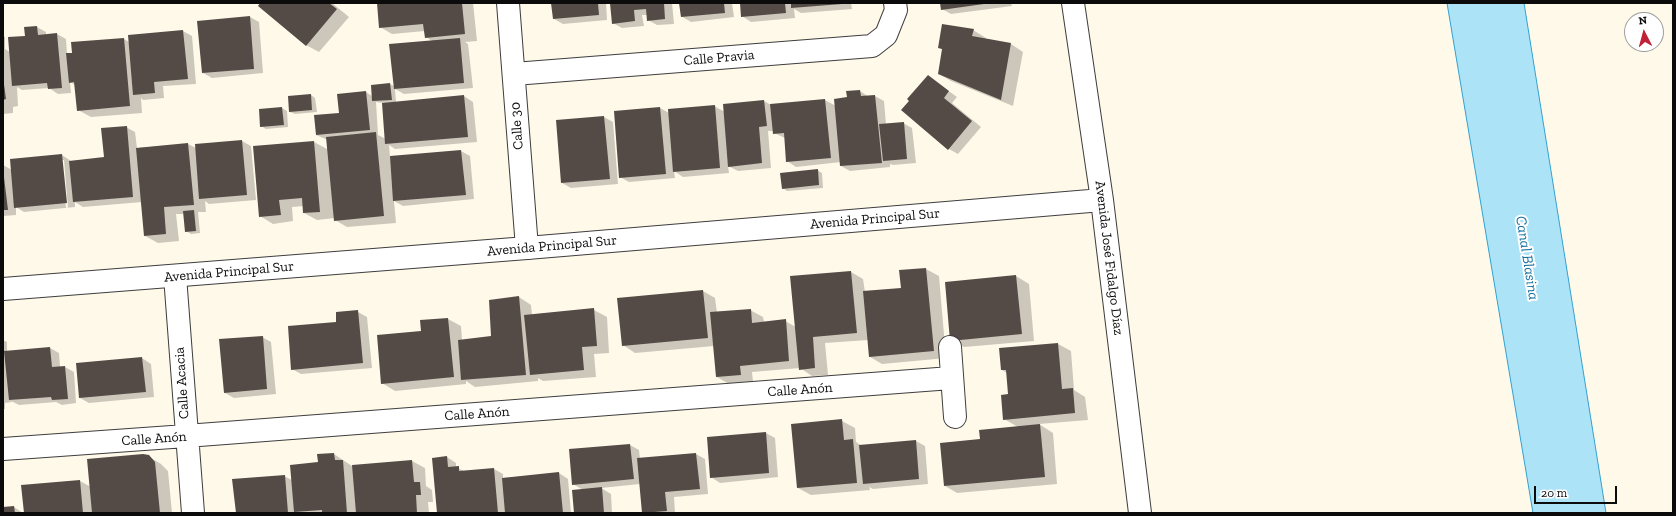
<!DOCTYPE html>
<html>
<head>
<meta charset="utf-8">
<style>
	body { margin:0 }
	#map { position:relative; width:1676px; height:516px; overflow:hidden; background:#fff9e9; font-family:"Zilla Slab",serif }
	canvas { display:block }
	.frame { position:absolute; inset:0; border:4px solid #0b0b0b; pointer-events:none }
	.north { position:absolute; left:1624px; top:12px; width:40px; height:40px; box-sizing:border-box; background:#fff; border:1px solid #9d9d9d; border-radius:50%; rotate:354deg; font-size:11px; font-weight:700; line-height:16px; text-align:center; color:#0b0b0b }
	.north::after { content:''; display:block; margin:auto; width:14px; height:18px; background:#be2138; clip-path:polygon(50% 0,100% 100%,50% 72%,0 100%) }
	.scale { position:absolute; left:1534px; top:486px; width:83px; height:18px; box-sizing:border-box; border:2px solid #0b0b0b; border-top:0; padding-left:5px; font-size:12px; line-height:14px; white-space:nowrap; color:#0b0b0b; -webkit-text-stroke:3px #fff; paint-order:stroke }
</style>
</head>
<body>
<div id="map">
<canvas width="1676" height="516"></canvas>
<div class="frame"></div>
<div class="north">N</div>
<div class="scale">20 m</div>
</div>
<script>
const ctx = document.querySelector('canvas').getContext('2d');
ctx.lineJoin = 'round';
function paint(path, color) {
  ctx.fillStyle = color;
  ctx.fill(path, 'evenodd');
}
function toPath(rows) {
  const path = new Path2D();
  for (const r of rows) {
    path.moveTo(r[0], r[1]);
    for (let i = 2; i < r.length; i += 2) path.lineTo(r[i], r[i + 1]);
  }
  return path;
}
function trace(path, color, width, dash) {
  ctx.strokeStyle = color;
  ctx.lineWidth = width;
  ctx.lineCap = dash ? 'butt' : 'round';
  ctx.setLineDash(dash || []);
  ctx.stroke(path);
}
function label(font, color, halo, rows, align = 'center') {
  ctx.font = font + ' "Zilla Slab",serif';
  ctx.lineWidth = 4;
  ctx.setLineDash([]);
  ctx.textBaseline = 'middle';
  ctx.strokeStyle = halo;
  ctx.fillStyle = color;
  for (const [text, x, y, turn = 0] of rows) {
    ctx.save();
    ctx.translate(x, y);
    ctx.rotate((+turn || 0) * Math.PI / 180);
    ctx.textAlign = isNaN(turn) ? turn : align;
    if (halo) ctx.strokeText(text, 0, 0);
    ctx.fillText(text, 0, 0);
    ctx.restore();
  }
}
const water = toPath([
	[1447,3,1524,3,1606,513,1533,513,1447,3]
]);
paint(water, '#ade3f7');
trace(water, '#32a1d0', 1);
paint(toPath([
	[261,3,332,3,349,17,319,52,306,45],
	[378,3,473,3,477,41,465,42,468,44,473,88,404,94,395,89,396,102,464,96,473,102,477,142,395,149,389,145,390,157,461,151,470,156,474,199,403,206,394,201,396,223,347,227,335,220,335,218,317,220,304,213,304,206,292,207,293,221,273,224,260,216,254,147,314,142,329,150,328,140,316,135,340,114,338,95,366,92,372,96,372,86,390,84,394,86,432,41,426,37,425,31,392,34,380,27],
	[376,102,383,103,386,139,378,135],
	[552,3,606,3,607,20,563,24,554,19],
	[611,3,672,3,674,24,657,25,648,20,648,15,642,15,644,26,622,28,613,23],
	[680,3,732,3,734,17,691,22,681,16],
	[741,3,851,3,852,9,801,13,794,9,795,18,751,22,742,16],
	[941,3,1011,3,1012,6,951,14,942,9],
	[250,17,259,22,263,73,212,78,203,73],
	[37,27,46,32,46,35,57,34,66,39,67,54,73,54,124,39,129,42,129,36,183,31,192,36,196,84,163,86,164,98,143,100,141,98,142,113,91,117,78,110,75,85,70,82,71,93,58,94,49,88,22,90,17,87,18,106,13,107,13,113,3,114,3,36,5,37,5,49,10,52],
	[973,30,986,38,985,40,1011,44,1023,52,1013,106,951,81,939,74,943,50,939,47],
	[928,76,957,97,952,103,981,127,958,154,949,149,902,110],
	[860,91,869,97,875,96,884,101,886,125,903,123,912,128,916,163,893,165,890,164,890,167,850,171,841,166,841,162,796,167,787,161,785,138,774,133,774,131,768,131,771,168,738,171,728,166,729,173,683,177,674,171,675,178,629,182,620,177,615,112,660,108,669,113,714,106,725,112,764,101,771,105,825,100,836,106],
	[311,95,315,98,317,112,295,114,290,112],
	[282,108,287,111,288,127,266,129,261,126,260,110],
	[604,117,613,122,618,184,571,188,562,183],
	[126,127,135,132,137,148,188,144,196,148,196,145,242,141,251,146,256,200,209,204,205,201,206,212,198,212,200,233,191,234,186,231,184,214,176,214,179,241,158,243,145,236,142,202,83,207,75,202,75,207,24,212,16,207,16,215,3,216,3,165,12,170,62,155,71,161,105,158],
	[62,160,64,160,68,208,66,208],
	[817,170,822,173,823,188,787,191,783,188],
	[926,269,939,276,946,358,882,364,870,357,868,340,825,343,828,375,812,376,800,368,752,372,753,382,729,384,717,377,714,346,635,353,623,345,703,291,715,298,717,313,750,310,763,317,764,322,785,321,796,327,851,272,863,279,865,292,902,289,900,271],
	[1016,276,1029,284,1034,341,964,347,951,340,946,283],
	[519,297,531,305,532,315,594,310,607,317,609,353,594,354,596,377,543,381,538,378,538,381,475,387,466,381,466,384,395,391,382,383,422,332,448,319,461,326,462,340,493,337],
	[358,312,367,317,372,368,301,374,292,369,337,323],
	[262,337,271,342,276,394,234,398,225,393],
	[3,340,7,342,7,352,50,348,59,353,60,367,65,367,74,372,76,403,62,405,56,402,19,405,11,401,12,402,5,403,5,409,3,409],
	[1058,344,1071,351,1074,390,1085,397,1088,420,1039,424,1053,433,1057,484,957,493,945,486,981,440,1018,427,1004,419,1009,395,1007,373,1002,370],
	[142,358,151,364,154,397,89,403,80,398,77,364],
	[842,421,855,428,856,442,862,446,916,441,925,446,928,484,873,489,869,487,870,490,811,495,798,488],
	[766,433,775,438,778,477,720,483,711,477],
	[630,445,639,450,640,459,696,454,705,459,708,494,674,497,675,513,644,513,640,484,601,488,611,494,612,513,575,513,583,490,573,484,570,450],
	[334,454,352,466,412,461,425,468,426,486,432,490,433,502,428,502,429,513,237,513,284,476,292,480],
	[148,456,161,464,168,471,172,513,25,513,23,486,80,481,91,487],
	[447,457,456,463,456,467,466,472,494,469,503,474,503,478,559,473,568,479,571,513,438,513],
	[14,507,23,513,3,513,3,508]
]), '#0003');
paint(toPath([
	[260,3,329,3,337,9,306,46,258,6],
	[377,3,462,3,465,34,425,38,423,24,379,28],
	[551,3,598,3,599,15,553,19],
	[610,3,664,3,665,19,647,21,646,9,634,10,635,21,612,24],
	[679,3,724,3,725,13,681,17],
	[740,3,785,3,786,13,741,17],
	[791,3,842,3,842,4,791,8],
	[940,3,984,3,984,4,941,10],
	[250,16,254,69,202,73,197,21],
	[942,24,974,29,972,36,1011,43,1001,100,938,74,942,49,938,48],
	[37,26,38,35,57,33,62,88,48,89,47,83,12,86,8,37,25,36,24,27],
	[183,30,188,79,154,82,155,93,133,95,128,35],
	[124,38,130,106,77,111,74,82,69,83,66,53,72,53,71,42],
	[460,38,464,83,394,89,389,44],
	[928,75,949,91,944,98,972,121,948,150,901,110,909,101,907,99],
	[3,77,6,99,3,100],
	[390,83,392,100,372,101,371,85],
	[860,90,861,96,875,95,882,163,840,166,834,99,847,97,846,91],
	[366,91,370,130,316,135,314,115,339,113,337,94],
	[311,94,312,110,289,112,288,96],
	[464,95,468,137,385,144,382,103],
	[825,99,831,158,786,162,784,133,773,134,770,104],
	[764,100,767,126,759,127,762,163,728,167,723,104],
	[715,105,720,168,673,172,668,109],
	[282,107,284,125,260,127,259,109],
	[660,107,666,174,619,178,614,111],
	[604,116,610,179,561,183,556,120],
	[904,122,907,159,883,161,879,124],
	[127,126,133,197,73,202,69,161,104,157,101,128],
	[376,132,384,216,334,221,326,137],
	[242,140,247,195,199,199,195,144],
	[314,141,320,212,303,213,302,198,279,200,281,215,259,217,253,146],
	[188,143,194,205,164,207,166,234,144,236,136,148],
	[461,150,466,195,393,201,390,156],
	[62,154,67,203,14,208,10,159],
	[3,169,8,210,3,210],
	[818,169,819,185,782,189,780,173],
	[194,210,196,231,185,232,183,211],
	[926,268,934,351,869,357,863,291,901,288,899,270],
	[851,271,857,333,813,337,815,368,799,370,790,276],
	[1016,275,1022,334,950,341,945,282],
	[703,290,708,338,622,346,617,298],
	[519,296,526,375,461,380,458,340,491,336,489,300],
	[594,308,597,346,582,347,584,370,530,375,524,315],
	[751,309,752,323,786,319,789,361,740,366,741,375,716,377,710,312],
	[358,310,363,363,291,370,288,326,336,322,336,312],
	[448,318,454,377,381,384,377,335,421,331,420,320],
	[263,336,267,389,224,393,219,339],
	[1058,343,1062,389,1073,388,1075,413,1003,420,1001,395,1008,394,1006,370,1001,370,999,348],
	[50,347,52,367,65,366,68,399,52,400,51,397,9,400,4,351],
	[142,357,146,392,79,398,76,363],
	[842,419,844,440,853,439,857,483,797,488,791,424],
	[1040,424,1045,477,944,486,940,443,980,439,979,430],
	[766,432,769,473,710,478,707,437],
	[916,440,919,479,863,484,859,445],
	[630,444,634,479,572,485,569,449],
	[334,453,335,460,343,460,347,513,322,513,322,510,294,512,290,465,318,462,317,454],
	[696,453,700,489,665,492,667,511,642,513,637,458],
	[143,454,149,455,155,462,160,513,92,513,87,459],
	[447,456,448,467,459,466,459,471,494,468,498,513,437,513,432,458],
	[412,460,414,482,420,482,421,495,416,495,417,513,356,513,352,465],
	[559,472,563,513,505,513,502,478],
	[285,475,288,513,236,513,232,479],
	[80,480,83,513,24,513,21,485],
	[602,487,604,513,574,513,572,490],
	[14,506,15,513,3,513,3,507]
]), '#544b47');
const minor = toPath([
	[508,3,527,248],
	[514,74,872,46,886,35,896,10,895,3],
	[175,276,193,513],
	[950,347,955,417],
	[3,449,186,436,951,378]
]);
const tertiary = toPath([
	[1073,3,1102,200,1140,513],
	[3,289,527,248,1102,200]
]);
trace(minor, '#3e3e3e', 24);
trace(tertiary, '#3e3e3e', 24);
trace(minor, '#fff', 22);
trace(tertiary, '#fff', 22);
label('14px', '#0b0b0b', '#fff', [
	["Calle Pravia",719,58,-5],
	["Calle 30",517,126,-94],
	["Avenida Principal Sur",875,219,-5],
	["Avenida Principal Sur",552,246,-5],
	["Avenida José Fidalgo Díaz",1109,258,83],
	["Avenida Principal Sur",229,272,-5],
	["Calle Acacia",182,383,-94],
	["Calle Anón",800,390,-4],
	["Calle Anón",477,414,-4],
	["Calle Anón",154,439,-4]
]);
label('italic 15px', '#13709f', '#fff', [
	["Canal Blasina",1527,258,81]
]);
</script>
</body>
</html>
